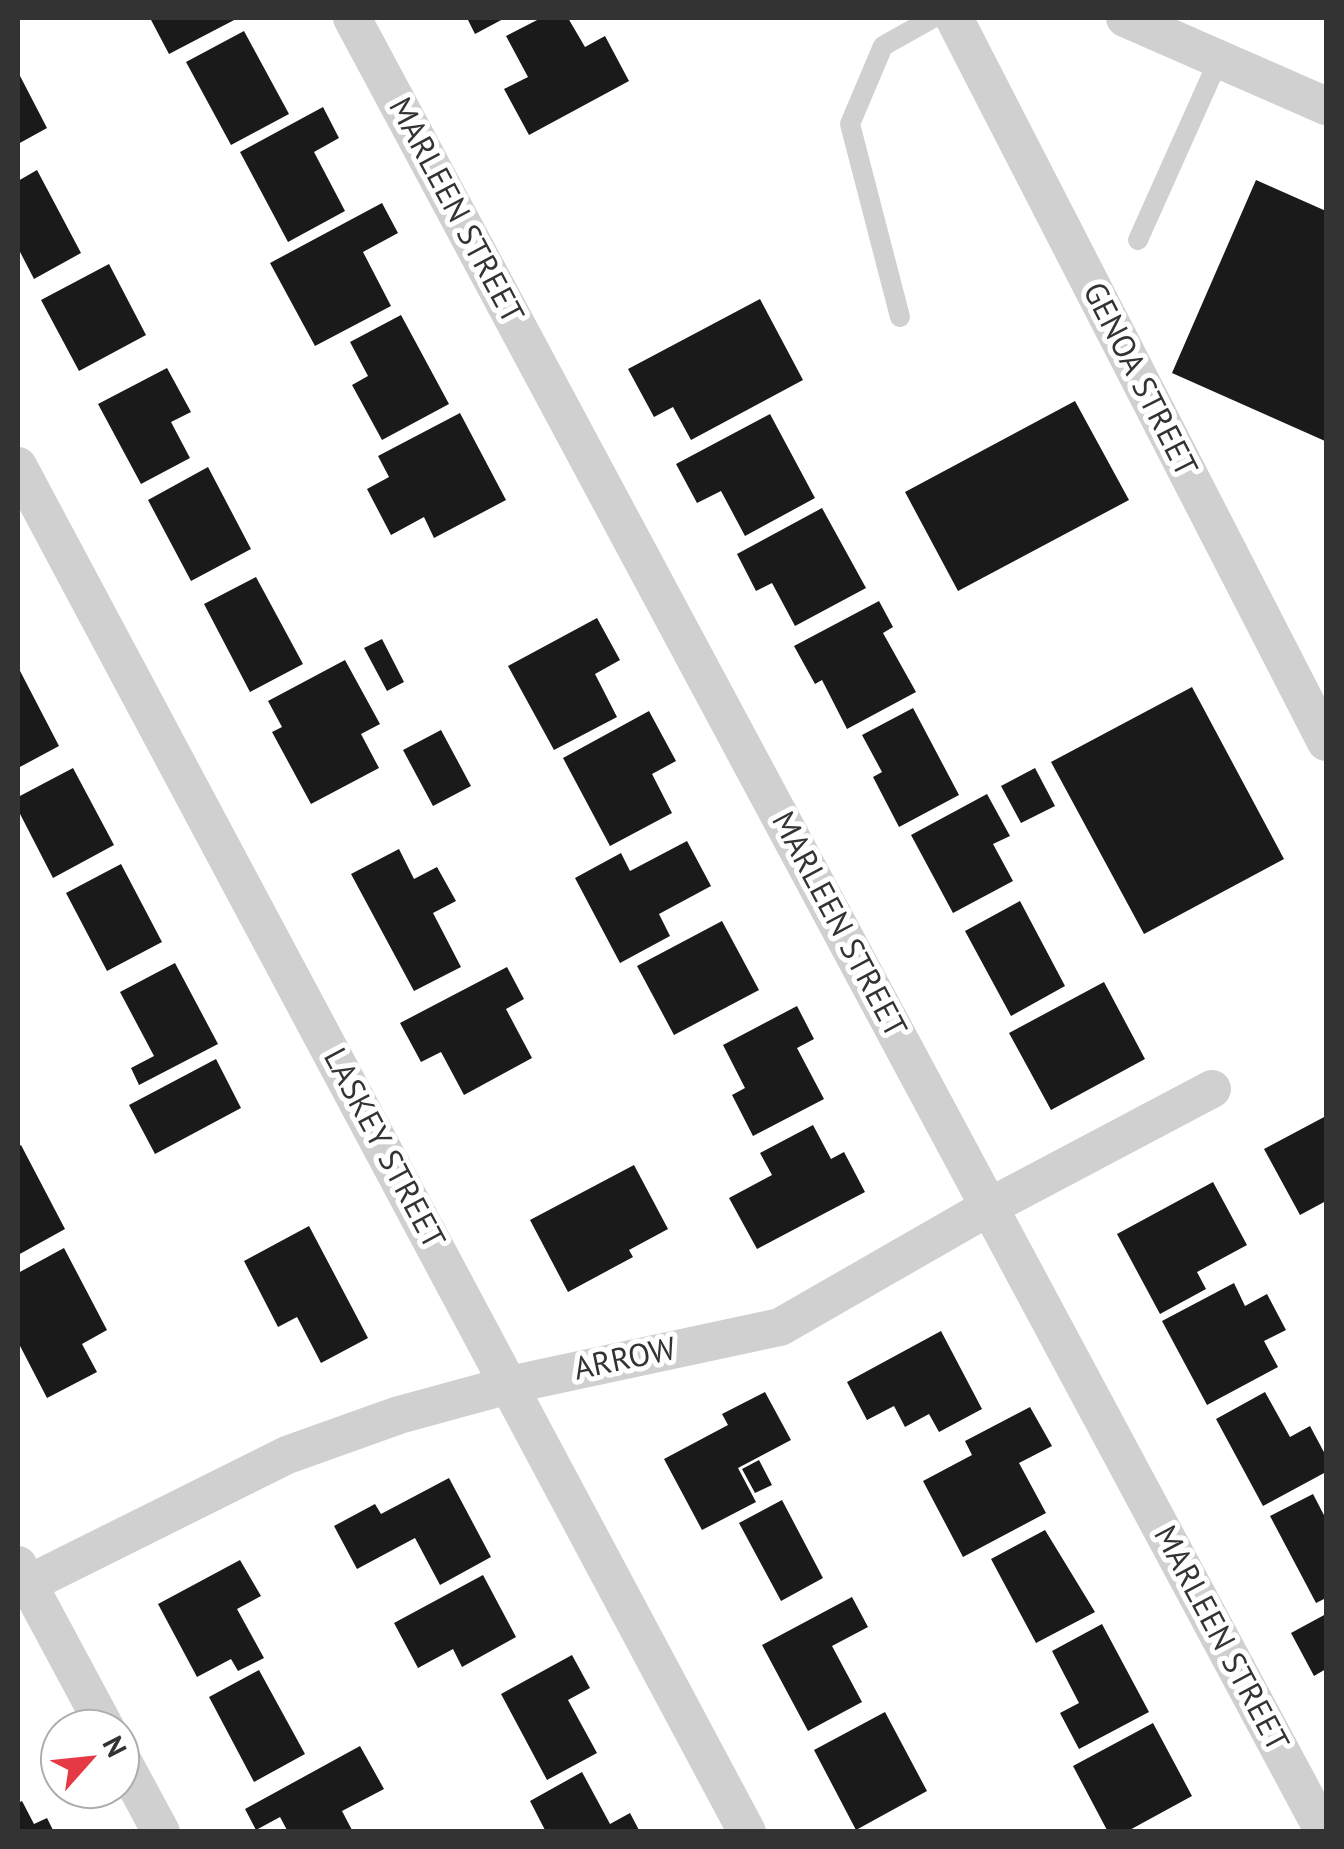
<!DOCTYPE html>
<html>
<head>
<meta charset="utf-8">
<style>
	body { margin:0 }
	#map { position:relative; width:1344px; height:1849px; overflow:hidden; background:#fff; font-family:"PT Sans",sans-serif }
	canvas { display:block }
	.frame { position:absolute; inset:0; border:20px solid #333; pointer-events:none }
	.north { position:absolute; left:40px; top:1709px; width:100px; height:100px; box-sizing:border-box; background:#fff; border:2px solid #adadad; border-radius:50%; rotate:63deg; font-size:28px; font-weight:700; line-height:40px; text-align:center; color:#333 }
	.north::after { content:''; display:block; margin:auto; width:35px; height:45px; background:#e63946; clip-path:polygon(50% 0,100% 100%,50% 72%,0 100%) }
</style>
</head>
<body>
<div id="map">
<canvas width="1344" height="1849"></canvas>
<div class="frame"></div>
<div class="north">N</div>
</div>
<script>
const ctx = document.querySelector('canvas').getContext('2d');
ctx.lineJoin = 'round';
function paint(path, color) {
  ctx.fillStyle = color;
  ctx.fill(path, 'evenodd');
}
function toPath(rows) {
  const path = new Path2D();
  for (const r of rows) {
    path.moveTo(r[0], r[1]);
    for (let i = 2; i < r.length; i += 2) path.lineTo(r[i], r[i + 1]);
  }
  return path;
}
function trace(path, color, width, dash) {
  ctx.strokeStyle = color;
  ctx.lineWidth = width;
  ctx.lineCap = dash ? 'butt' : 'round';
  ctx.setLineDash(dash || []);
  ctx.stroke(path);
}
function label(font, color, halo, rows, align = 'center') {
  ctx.font = font + ' "PT Sans",sans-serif';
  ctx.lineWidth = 10;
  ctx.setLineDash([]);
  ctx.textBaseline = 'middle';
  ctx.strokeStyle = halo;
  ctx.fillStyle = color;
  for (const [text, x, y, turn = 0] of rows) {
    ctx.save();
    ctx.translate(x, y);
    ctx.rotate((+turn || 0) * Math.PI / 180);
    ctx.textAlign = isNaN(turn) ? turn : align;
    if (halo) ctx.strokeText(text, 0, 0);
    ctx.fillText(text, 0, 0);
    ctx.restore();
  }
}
paint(toPath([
	[150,18,238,18,169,54],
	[467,18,505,18,475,34],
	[541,18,568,18,585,47,605,36,629,81,529,135,504,89,528,77,506,36],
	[244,31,289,114,231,145,186,62],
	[18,72,47,128,18,144],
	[323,107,339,138,314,152,345,211,288,242,240,152],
	[37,170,81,253,34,279,18,248,18,181],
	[1256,180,1326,211,1325,441,1172,373],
	[382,203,398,233,363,252,391,306,315,346,270,263],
	[109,264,146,335,79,371,41,300],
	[760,299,803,380,691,440,673,407,654,417,628,369],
	[401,315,449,404,382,440,352,385,368,376,350,342],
	[167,368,191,412,171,422,190,458,141,484,98,404],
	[1075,401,1129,500,958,591,905,492],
	[460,413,506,500,434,538,424,517,391,535,367,489,389,477,378,456],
	[770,414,815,498,745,536,721,491,697,503,676,464],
	[208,467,251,549,191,581,148,500],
	[822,508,866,588,795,626,772,583,756,591,737,554],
	[256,577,303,664,250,692,204,604],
	[879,601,893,627,883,633,916,692,847,729,822,680,815,684,794,646],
	[597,618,620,660,595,674,617,717,554,750,508,666],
	[382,639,404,682,387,691,364,648],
	[345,660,380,724,361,734,379,768,311,804,272,732,282,727,268,701],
	[18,667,59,746,18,768],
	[1192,687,1284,859,1144,934,1051,762],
	[913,708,959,795,899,827,873,777,882,772,862,735],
	[649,711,676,761,652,774,672,813,610,846,563,758],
	[441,730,471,786,433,806,403,750],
	[73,768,114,845,53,878,18,810,18,797],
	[1035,768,1055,806,1021,823,1001,786],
	[987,794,1010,836,993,844,1013,881,953,913,911,835],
	[687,841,711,886,659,914,670,936,620,963,575,878,621,853,630,871],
	[399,849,414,879,437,867,456,901,433,913,461,967,414,991,351,874],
	[121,864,162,942,107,971,66,893],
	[1020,901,1065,986,1011,1016,965,931],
	[722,921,759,990,674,1035,637,966],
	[175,963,218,1044,139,1085,131,1068,154,1056,120,992],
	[507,967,524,999,506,1009,532,1058,464,1095,441,1052,421,1062,400,1023],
	[1104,982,1145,1059,1051,1110,1009,1033],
	[797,1006,814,1039,797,1048,824,1099,753,1136,732,1095,745,1088,723,1045],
	[216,1059,241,1108,155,1154,129,1105],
	[1326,1116,1326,1201,1300,1215,1264,1149],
	[813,1125,831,1159,844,1152,865,1192,757,1249,729,1198,772,1175,760,1153],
	[21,1145,65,1229,18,1255,18,1147],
	[634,1165,668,1229,629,1250,633,1257,568,1292,530,1220],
	[1213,1182,1247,1245,1197,1272,1206,1289,1160,1314,1117,1234],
	[309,1226,368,1338,321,1363,297,1317,278,1327,244,1261],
	[64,1248,107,1330,82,1344,97,1372,47,1398,18,1342,18,1273],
	[1234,1283,1245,1306,1267,1294,1286,1330,1264,1341,1278,1367,1207,1405,1162,1321],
	[941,1331,982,1409,939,1432,929,1414,905,1427,894,1406,867,1420,847,1382],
	[765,1392,791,1440,738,1468,756,1502,702,1530,664,1459,728,1425,722,1414],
	[1265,1392,1290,1437,1310,1426,1326,1456,1326,1472,1263,1506,1216,1419],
	[1030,1407,1052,1446,1019,1463,1046,1513,963,1557,923,1481,972,1455,965,1441],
	[759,1460,772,1485,755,1493,742,1469],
	[449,1478,491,1557,440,1585,415,1538,357,1569,334,1526,375,1504,381,1514],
	[1313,1494,1326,1519,1326,1598,1316,1603,1270,1516],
	[782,1500,823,1578,781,1601,739,1523],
	[1045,1530,1095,1612,1036,1643,991,1559],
	[240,1560,261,1596,237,1609,264,1658,238,1671,231,1659,197,1677,158,1604],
	[483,1575,516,1637,462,1667,453,1649,418,1668,394,1623],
	[852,1597,868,1627,832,1646,862,1702,808,1731,762,1645],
	[1326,1614,1326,1669,1314,1676,1291,1633],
	[1102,1624,1149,1712,1079,1749,1060,1713,1079,1703,1052,1651],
	[572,1655,590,1688,568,1700,597,1753,547,1780,501,1694],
	[259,1670,305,1754,254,1782,209,1697],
	[885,1712,927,1791,856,1830,814,1750],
	[1153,1723,1192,1796,1126,1832,1108,1832,1073,1766],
	[360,1746,384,1789,342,1811,353,1832,288,1832,280,1817,256,1830,245,1809],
	[582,1772,610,1824,630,1813,640,1832,546,1832,530,1801],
	[22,1801,34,1824,47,1818,54,1832,18,1832,18,1803]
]), '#1a1a1a');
trace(toPath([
	[1138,240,1219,59],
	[900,317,850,124,883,46,933,18]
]), '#d0d0d0', 20);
trace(toPath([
	[352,18,1324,1832],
	[954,18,1326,742],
	[1125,18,1326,106],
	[18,466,747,1832],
	[18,1565,106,1729],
	[18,1589,287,1455,399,1415,509,1385,780,1327,989,1207,1212,1089],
	[120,1756,161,1832]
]), '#d0d0d0', 38);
label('32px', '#333', '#fff', [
	["MARLEEN STREET",455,211,62],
	["GENOA STREET",1139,380,63],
	["MARLEEN STREET",838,925,62],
	["LASKEY STREET",383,1149,62],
	["ARROW",625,1360,-12],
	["MARLEEN STREET",1220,1639,62]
]);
</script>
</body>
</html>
